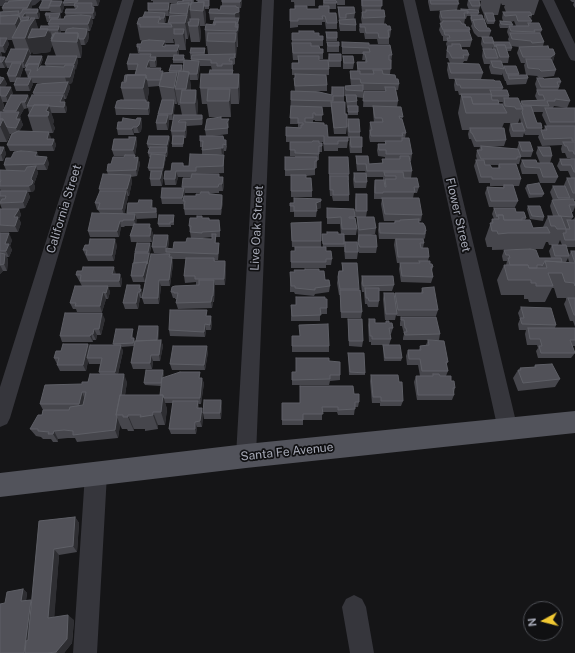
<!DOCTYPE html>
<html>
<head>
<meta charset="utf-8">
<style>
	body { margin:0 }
	#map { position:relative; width:575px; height:653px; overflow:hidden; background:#151517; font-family:"Public Sans",sans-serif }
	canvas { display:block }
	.north { position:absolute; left:523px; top:601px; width:40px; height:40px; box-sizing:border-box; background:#101012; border:1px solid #4c4e54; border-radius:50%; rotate:263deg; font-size:11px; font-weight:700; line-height:16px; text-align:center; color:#a7aab7 }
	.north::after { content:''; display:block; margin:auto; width:14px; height:18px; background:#f1c832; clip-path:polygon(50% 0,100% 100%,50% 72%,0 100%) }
</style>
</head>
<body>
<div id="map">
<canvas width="575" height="653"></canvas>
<div class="north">N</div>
</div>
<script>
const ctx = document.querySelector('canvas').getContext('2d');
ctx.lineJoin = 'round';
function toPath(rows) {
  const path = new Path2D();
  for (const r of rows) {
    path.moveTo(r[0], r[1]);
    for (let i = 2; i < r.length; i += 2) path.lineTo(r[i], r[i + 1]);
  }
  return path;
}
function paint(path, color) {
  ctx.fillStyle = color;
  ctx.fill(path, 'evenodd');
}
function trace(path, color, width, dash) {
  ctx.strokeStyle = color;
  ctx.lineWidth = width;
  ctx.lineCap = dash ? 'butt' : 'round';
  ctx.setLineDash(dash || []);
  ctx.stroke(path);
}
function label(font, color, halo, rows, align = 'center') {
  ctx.font = font + ' "Public Sans",sans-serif';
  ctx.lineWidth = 3.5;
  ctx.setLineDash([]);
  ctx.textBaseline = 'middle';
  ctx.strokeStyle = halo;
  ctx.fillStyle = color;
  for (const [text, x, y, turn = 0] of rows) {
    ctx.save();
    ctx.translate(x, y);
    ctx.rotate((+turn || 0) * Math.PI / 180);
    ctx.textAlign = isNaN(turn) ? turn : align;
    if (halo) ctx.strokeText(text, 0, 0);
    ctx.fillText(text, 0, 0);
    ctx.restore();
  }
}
paint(toPath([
	[0,0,41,0,35,5,31,6,0,6,0,0],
	[122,0,134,0,10,418,7,424,0,427,0,387,122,0],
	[262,0,274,0,256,456,253,463,246,466,239,463,236,456,262,0],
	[403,0,415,0,518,430,515,436,508,439,501,436,498,430,403,0],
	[542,0,554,0,575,44,575,61,571,60,569,57,542,0],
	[96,464,103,467,107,474,97,653,73,653,85,474,89,467,96,464],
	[354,595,362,599,366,607,374,653,350,653,342,607,346,599,354,595]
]), '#36363c');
paint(toPath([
	[575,411,575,433,246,468,0,497,0,473,246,444,575,411]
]), '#52535b');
paint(toPath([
	[5,0,32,0,31,2,32,6,31,9,38,9,40,15,39,19,35,19,38,29,40,29,49,26,48,24,50,22,47,22,45,15,60,13,61,19,64,19,66,16,65,13,75,9,74,6,64,6,63,3,65,0,57,0,100,0,98,6,93,6,96,14,94,19,92,19,93,22,90,31,88,31,89,35,88,41,85,45,81,45,82,49,81,58,77,58,78,62,75,70,75,71,72,83,69,84,70,88,66,99,64,99,64,102,67,108,66,113,51,113,54,121,53,124,55,128,53,133,49,133,51,139,54,139,56,145,54,151,24,151,39,156,49,163,47,170,37,170,38,173,34,184,35,187,34,191,31,192,28,192,30,197,25,208,19,209,21,215,19,219,21,223,18,232,0,232,0,209,2,209,0,204,0,191,1,191,0,189,0,170,6,170,4,165,19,151,10,151,7,145,11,134,9,134,10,135,7,142,0,142,0,143,0,77,4,78,7,84,5,87,13,93,12,95,30,99,34,95,33,93,42,83,32,83,33,84,30,91,16,91,14,85,15,82,10,82,7,74,9,68,7,68,6,65,5,68,0,68,0,13,3,11,2,8,11,1,5,1],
	[61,31,66,31,65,33,61,33],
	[7,40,12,40,15,49,6,59,5,57,2,57,1,52,5,53,9,44],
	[52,45,56,56,45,64,46,67,40,67,43,59,30,56,30,54,31,54,32,50,33,54,50,52],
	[25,67,26,68,25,70,28,78,20,78,23,69,23,68,25,68],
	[3,102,7,102,4,112,2,112,4,106],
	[28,108,29,113,28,116,33,132,19,131,23,125,21,120,21,119,20,116,24,109],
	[41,0,62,1,64,7,62,13,51,12,50,11,40,11,39,8,42,2],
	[151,0,178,0,177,3,169,3,170,10,177,4,182,1,182,0,194,0,194,2,198,2,198,1,196,1,196,0,209,0,209,9,205,9,206,18,205,26,200,26,201,35,200,42,191,42,189,31,188,39,186,39,186,50,179,50,179,55,185,58,184,63,173,63,173,60,174,57,156,57,157,63,156,67,150,67,150,68,161,71,163,73,169,72,169,71,182,65,183,71,191,61,191,60,190,53,205,48,205,54,208,54,207,46,206,46,205,30,213,24,215,20,210,20,209,13,220,10,222,6,222,0,242,0,241,8,239,8,239,24,238,33,238,47,236,47,236,58,235,58,235,64,233,65,233,74,239,74,240,90,239,104,231,104,231,117,209,117,207,104,202,104,200,88,212,70,211,66,200,66,198,80,190,80,191,88,191,90,196,90,198,106,197,115,202,115,203,121,202,125,187,126,187,129,186,138,184,138,183,147,172,147,172,137,171,131,173,120,169,120,168,130,157,130,156,123,162,100,159,86,148,87,149,91,147,102,149,102,150,109,149,115,116,115,115,108,124,100,121,88,124,82,124,81,135,75,136,70,128,70,127,64,140,54,138,53,137,47,141,44,142,41,140,40,137,24,148,12,148,10,153,3,153,1,151,1],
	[165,16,169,16,169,24,165,23,166,19],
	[173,39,174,39,175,45,166,45,165,43,174,43],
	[177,101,178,105,180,105,182,115,174,116,174,104,177,104],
	[291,0,315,0,315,6,307,6,307,9,319,9,323,6,323,0,336,0,336,9,329,9,329,13,337,23,337,29,326,29,325,22,322,22,322,25,298,25,298,27,290,28,290,9,295,9,294,2,291,2],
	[337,0,345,0,345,5,337,5],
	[361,0,382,0,381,10,385,17,384,24,391,30,390,37,389,37,389,44,378,44,377,39,365,39,364,33,360,33,359,30,360,24,362,24,361,18,362,12,366,12,362,12],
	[428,0,459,0,457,10,469,10,467,5,468,0,539,0,534,15,532,15,531,19,532,21,531,23,542,30,540,34,544,42,543,46,549,49,555,54,553,61,552,61,556,70,554,76,539,78,537,76,526,75,524,65,525,63,521,63,517,53,519,47,511,46,512,48,511,51,507,51,509,57,508,63,502,63,504,68,504,66,519,74,519,75,528,78,526,84,507,85,506,82,506,81,505,81,502,73,502,75,491,74,489,67,490,64,484,64,482,56,483,49,493,49,492,47,492,49,483,49,481,44,482,37,493,42,509,42,508,39,509,37,507,32,508,28,500,28,499,25,500,21,503,21,502,18,503,12,506,12,504,7,505,5,502,5,501,3,498,15,493,15,495,21,494,24,487,24,484,17,484,15,480,5,481,1,479,1,480,6,478,15,487,28,491,31,489,37,478,37,474,33,471,26,472,24,470,18,471,16,467,16,466,19,465,19,464,24,470,30,469,33,472,40,470,47,461,47,462,50,469,55,467,61,464,61,463,63,483,73,481,79,495,81,503,88,502,90,509,96,509,98,521,104,521,101,537,100,535,96,537,90,535,84,537,78,561,82,558,90,570,101,567,108,554,106,553,108,548,108,575,108,575,200,574,200,575,203,575,207,573,212,571,212,573,217,571,220,573,220,575,217,575,247,566,247,569,255,571,251,575,251,575,327,573,321,570,321,564,304,566,300,566,298,557,298,554,288,552,288,545,302,529,302,528,299,524,299,524,295,501,295,497,280,504,265,506,265,507,261,503,261,502,256,504,250,527,249,492,250,492,247,487,247,485,239,492,219,494,219,492,214,494,208,516,212,526,218,525,220,533,228,543,227,548,216,553,216,550,206,552,200,553,200,550,192,553,186,564,186,564,185,567,178,571,178,568,171,560,171,557,166,560,159,571,159,570,158,567,158,565,153,562,153,561,149,562,145,542,146,538,137,539,135,525,135,524,133,523,137,511,137,509,130,510,124,510,123,504,123,502,128,506,140,504,146,490,147,517,149,519,142,533,151,531,157,521,157,519,164,515,164,521,179,519,186,513,186,518,201,515,207,489,207,485,193,487,187,503,187,503,186,490,186,490,183,479,183,474,166,476,160,477,160,476,156,477,150,479,150,480,147,474,147,471,139,469,139,468,134,469,130,462,130,458,113,460,103,460,101,461,95,459,95,458,91,455,91,454,85,455,79,449,79,447,70,448,63,450,63,448,58,446,58,447,47,446,44,447,41,443,41,443,36,442,36,439,30,441,23,439,17,440,11,452,10,430,11,428,2],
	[514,21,516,26,512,26,513,25,511,22],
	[499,102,503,102,502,104,499,104],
	[533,112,543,112,542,115,547,126,545,126,544,130,542,130,542,128,537,123],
	[520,118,521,123,518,123],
	[490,165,498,165,498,168,492,168],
	[560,240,562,245,552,245,549,251,551,258,539,258,531,249,543,249,546,242,548,242,549,245,558,245],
	[568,258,569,262,566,262],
	[570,0,575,0,575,8,573,5,574,2,572,2],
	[338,7,355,13,354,19,356,25,356,31,340,31,339,26,339,21,338,13],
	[326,32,337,38,337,41,326,41],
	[292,33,314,33,319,36,323,40,323,46,319,46,320,49,323,53,323,59,319,59,319,60,328,60,329,54,341,61,341,67,329,67,329,75,326,75,327,85,327,91,316,91,331,95,332,87,344,96,344,102,347,127,346,134,334,134,331,107,322,107,322,121,315,121,315,120,313,120,313,123,324,125,328,137,348,141,347,148,338,148,338,151,324,151,323,142,319,142,322,143,322,152,319,152,319,160,317,160,317,168,315,168,315,175,306,176,306,178,312,191,312,197,291,197,291,176,285,176,285,157,295,157,295,156,290,156,290,142,312,142,286,142,286,127,298,127,298,124,290,124,291,91,295,91,294,84,294,78,295,78,295,75,292,75,292,63,298,63,298,60,293,60,292,49],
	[327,42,339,46,339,52,327,52],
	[342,42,369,45,392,55,390,74,396,79,399,84,398,90,396,90,398,101,397,107,403,117,402,119,406,133,405,138,412,154,411,161,409,161,412,171,411,178,404,178,419,187,417,193,414,193,413,198,422,215,421,221,419,221,419,223,426,231,425,238,423,240,424,243,423,248,429,257,428,261,433,267,432,271,433,277,431,283,401,282,399,269,400,263,419,263,397,263,394,245,395,239,379,239,378,230,379,223,394,223,395,221,400,221,384,221,381,204,382,199,374,199,374,187,375,180,383,180,383,177,366,177,367,182,366,188,354,188,353,179,354,173,366,173,365,171,357,171,356,162,356,156,369,164,382,163,382,159,385,159,385,157,378,156,377,150,378,144,385,144,385,142,370,142,369,137,370,122,374,122,373,113,373,107,363,107,364,91,385,91,385,90,363,90,363,98,356,97,357,101,357,106,358,112,358,115,348,115,348,108,347,108,346,101,346,96,345,96,345,86,351,85,350,77,350,71,357,71,357,62,365,62,365,60,362,60,363,54,342,54],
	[343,56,354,63,353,69,343,69],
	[141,118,142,125,141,131,139,133,134,133,134,135,118,135,117,129,122,122,136,120],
	[221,119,229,119,229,126,228,128,228,134,213,136,224,140,227,146,226,151,224,151,224,154,217,155,224,155,224,173,197,174,219,174,219,177,223,177,224,183,223,191,219,191,219,193,210,193,222,195,223,201,221,215,185,215,184,208,183,204,162,204,161,198,182,188,182,187,191,177,178,177,176,185,165,185,164,179,171,171,183,163,184,166,189,166,202,155,202,147,200,147,200,141,206,136,205,130],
	[185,193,201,193,196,196,184,196],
	[348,119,360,132,360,137,362,147,362,153,350,153,349,144,350,138,348,138,347,125],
	[169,136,170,139,167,148,168,150,167,157,166,157,163,171,149,171,148,168,150,157,149,157,148,153,149,148,148,148,147,144],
	[136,137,137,143,135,155,136,158,138,157,140,164,137,176,131,177,132,182,129,196,127,196,128,197,124,214,127,214,127,213,138,203,152,200,153,208,156,208,157,214,157,218,136,219,136,224,151,228,153,234,152,242,131,242,130,236,133,226,125,226,124,227,121,227,119,237,90,237,88,231,100,213,98,210,97,210,95,203,100,192,99,189,108,175,107,171,111,164,124,157,125,156,114,156,112,150,129,139],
	[0,147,4,147,6,154,3,161,0,161],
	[538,147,552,156,550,163,540,163,536,153],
	[329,157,349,174,349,180,348,180,349,195,349,201,333,201,332,196,330,196,329,180],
	[522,160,537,163,558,177,555,183,540,183,537,174,522,174,520,166],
	[162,171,163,177,162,186,151,186,150,179],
	[527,185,544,194,542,197,529,198,525,188],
	[356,194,367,211,366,217,376,228,375,234,371,235,377,247,376,253,359,253,357,249,358,236,357,223,357,217,355,217,355,200],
	[321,201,321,208,317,209,316,217,294,217,294,212,290,212,290,203],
	[528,206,544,217,543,221,530,219,527,209],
	[327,208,354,209,354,218,357,229,356,235,344,235,345,242,358,252,357,259,345,259,344,247,326,247,326,251,332,259,331,265,326,265,326,268,291,268,291,251,295,251,301,247,292,247,291,223,321,241,321,247,323,247,322,234,341,234,340,224,327,224],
	[174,218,174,225,171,225,171,227,159,227,158,224],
	[202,218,209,218,210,220,220,226,220,237,216,237,216,243,219,243,219,249,218,260,215,260,215,261,225,261,226,267,225,285,215,285,214,302,213,302,212,308,178,309,176,303,177,299,175,299,175,298,173,298,171,292,199,285,196,285,196,282,185,283,184,276,186,259,172,259,173,264,170,286,161,286,159,304,144,304,142,298,140,298,138,309,125,309,123,303,140,285,143,294,146,276,145,282,133,282,131,276,135,253,135,252,151,246,148,267,166,254,154,253,152,247,168,235,169,241,168,248,173,249,186,242,191,238,189,226],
	[212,237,212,239,203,239,203,238],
	[0,233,12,240,10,246,12,250,9,257,7,257,8,260,7,271,3,271,0,274],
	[117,245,114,261,88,261,83,250],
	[342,263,359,289,362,312,361,318,341,318,340,295,339,295,337,283,339,271,342,271],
	[319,271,330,286,329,292,315,294,314,296,295,294,294,292,290,292,290,272],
	[120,274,122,280,121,287,108,287,110,292,108,299,106,299,102,312,77,312,76,309,73,309,70,303,82,286,76,275],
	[362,276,394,285,392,291,379,291,379,301,378,307,368,307,367,304,365,304,364,292,362,292,361,283],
	[422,288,438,310,436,316,397,316,396,315,395,320,385,320,383,299,384,293,395,296,395,293,421,293],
	[291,305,327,308,327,314,320,314,320,321,291,321],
	[521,307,556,325,555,328,575,328,575,346,572,346,575,353,571,358,538,358,536,351,538,348,537,345,527,345,525,334,526,330,519,330,518,324,520,319,518,313],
	[208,316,212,322,211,330,206,330,205,337,170,336,169,330],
	[401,317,440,334,439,340,403,340,403,338,404,334,402,326,400,326,400,323],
	[105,319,101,335,97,335,96,340,93,340,93,342,62,342,60,336],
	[348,319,363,341,362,347,349,346,348,325],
	[369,319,375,323,386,323,386,321,389,323,393,328,391,334,390,334,391,339,389,345,402,358,401,361,384,361,383,348,383,345,371,345,371,342,369,342,368,325],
	[159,329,158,340,161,340,163,346,160,361,153,361,152,369,133,369,131,363,136,341],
	[133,332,133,338,134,338,135,341,134,346,121,347,123,351,118,374,127,382,125,395,160,395,161,386,145,385,144,383,164,373,163,378,201,378,204,383,201,404,198,404,199,408,203,414,202,427,197,427,196,434,171,434,169,429,173,403,165,403,167,409,165,425,158,425,158,429,145,431,145,429,134,429,134,431,128,431,127,429,122,429,120,425,118,438,77,442,75,438,68,438,58,439,58,442,53,442,51,439,43,439,41,437,36,436,30,429,42,415,43,410,40,404,82,384,88,382,100,374,99,372,100,364,89,364,88,361,86,371,60,371,57,365,57,364,54,358,61,351,88,344,89,347,114,345,113,344],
	[292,336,299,336,329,346,329,352,292,352],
	[428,340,448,362,446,365,448,371,446,376,451,381,455,388,454,393,454,395,452,400,417,400,414,382,416,376,420,376,418,365,407,365,406,356,408,350,419,350,420,346,426,345],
	[208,352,205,370,172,370,170,364],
	[348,353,365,373,365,375,349,375],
	[329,361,340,375,340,380,330,381,329,385,292,385,292,372,296,372],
	[535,365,560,379,555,387,518,391,513,378,518,370,519,370,520,368,534,367],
	[371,375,403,401,401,406,380,406,380,403,372,403,370,381],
	[354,394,359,402,358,407,355,407,354,415,338,415,337,412,322,412,322,420,303,420,303,425,282,425,282,403,300,403],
	[221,400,222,405,221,419,204,419,203,413],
	[75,517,79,523,77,552,59,555,54,617,74,620,72,643,64,653,0,653,5,603,23,589,27,593,26,601,31,600,32,601,39,521]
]), '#46464c');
paint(toPath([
	[31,0,32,6,30,13,28,13,27,8],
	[96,0,100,0,98,6],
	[241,0,242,0,241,8,240,2],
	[62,1,64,7,62,13,60,6],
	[204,2,206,18,205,26,203,11],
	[92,3,94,9,94,7,96,14,94,19,92,7],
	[169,3,170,9,170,12,169,12,169,16,168,10],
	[189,3,191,19,189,26,187,14],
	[239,8,240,18,239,18,239,26,238,33,238,27,238,47,235,14,235,13,237,13],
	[38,9,40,15,39,19,37,13],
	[19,11,21,17,24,31,20,38,15,24],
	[25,13,27,19,22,17],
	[60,13,61,19,59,24,58,18],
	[165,13,166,19,165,24,164,18],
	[187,15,189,31,188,39,185,23],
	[532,15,530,21,528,16],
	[91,16,93,22,90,31,88,24],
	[29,17,31,23,35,18,40,34,48,29,49,33,50,31,52,37,51,40,52,45,50,52,33,54,32,50,31,54,25,38,27,21],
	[199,19,201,35,200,42,198,26],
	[59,26,61,32,59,36,58,30],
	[87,29,89,35,88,41,85,45,84,39],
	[184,29,186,45,186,50,183,34],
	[78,33,82,49,81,58,77,42],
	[236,33,237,49,236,58,235,42],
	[7,38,9,44,5,53,3,46],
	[165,41,166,47,162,46],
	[179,45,179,51,178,57,177,51],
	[28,49,31,55,26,66,25,66,25,68,23,62],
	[0,52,3,58,0,62],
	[555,54,553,61,549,63,551,57],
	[42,56,43,59,40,66,42,71,39,77,37,71,38,66],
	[77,56,78,62,76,70,74,64],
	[5,57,7,62,5,62,6,65,5,68,2,62],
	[156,57,157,63,156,67,155,61],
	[149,60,150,67,147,75,146,68],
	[199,61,200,67,198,80,197,74],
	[21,63,23,69,18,82,16,76],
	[74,65,75,71,72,83,69,84,70,88,66,99,64,93,67,84,65,77],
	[177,72,179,88,175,89,177,101,177,104,174,88],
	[189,72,191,88,188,103,186,89],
	[239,74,240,90,239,104,238,88],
	[146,75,149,91,147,102,147,106,146,102,143,88],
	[4,78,7,84,0,95,4,106,0,116,0,84],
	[31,78,33,84,30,91,28,85],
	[11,87,13,93,8,102,6,96],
	[230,89,231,105,231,117,229,101],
	[196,90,198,106,197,120,195,103],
	[28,95,31,101,27,106,27,109,25,102],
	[63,95,65,101,63,107,60,102],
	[174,100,175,106,173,120,172,114],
	[21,102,24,109,20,116,21,119,21,120,23,125,18,134,16,128,16,119,18,115,16,111],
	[65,102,67,108,66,113,64,107],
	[149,102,150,109,149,115,148,109],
	[49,105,54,121,53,124,55,128,53,133,46,111],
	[168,115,169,121,168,130,166,123],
	[202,115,203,121,202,125],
	[141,118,142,125,141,131,139,133,137,127],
	[3,119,10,135,7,142,0,126],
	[229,119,229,126,228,128,227,122],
	[186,122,187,129,186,138,185,131],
	[133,127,134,133,134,135,132,129],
	[49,132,51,138,49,145,47,139],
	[169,136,170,139,168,148,167,145],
	[136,137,137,143,135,155,136,161,134,158,135,156,133,150],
	[54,139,56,145,54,151,52,145],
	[223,144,224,154,222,155,221,148],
	[4,147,6,154,3,161,1,154],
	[167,147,168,150,167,157,166,153],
	[37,152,39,158,35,156],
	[165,155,166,158,163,171,163,168],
	[47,157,49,163,47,170,44,164],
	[138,157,140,164,137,176,136,170],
	[36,166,38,173,34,184,35,187,34,191,31,192,29,186],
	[162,171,163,177,162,186,160,179],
	[176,171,178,177,176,185,175,179],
	[131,175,132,182,129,196,127,189],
	[223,177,224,183,223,191,222,184],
	[184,188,185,194,184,201,183,201,182,198],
	[27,191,30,197,25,208,23,202],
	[126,191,128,197,124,215,122,209],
	[222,195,223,201,221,215,221,209],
	[152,200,153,206,152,212,151,208],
	[321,201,321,208,316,209,316,203],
	[19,209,21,215,19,219,21,223,18,232,15,226,14,217],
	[135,214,137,220,136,226,134,220],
	[120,221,121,227,119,237,117,231],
	[150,224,153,234,152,242,150,236,149,228],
	[9,233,12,240,10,246,12,250,9,257,6,251,5,244],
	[216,234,216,250,215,243],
	[168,235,169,241,167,253,166,247],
	[115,239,117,245,114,261,112,255],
	[150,243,151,246,149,255,150,256,148,267,148,269,145,282,143,276,149,254,148,252],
	[5,254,8,260,7,271,4,264],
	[172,257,173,264,170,286,169,280],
	[225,261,226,267,225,285,224,279],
	[0,265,3,271,0,274],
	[114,267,116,274,112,274],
	[120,274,122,280,121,287,119,281],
	[159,280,161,286,159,304,158,298],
	[214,280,215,286,214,302,213,296],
	[140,285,143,295,142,298,139,289],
	[108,286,110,292,108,299,106,293],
	[103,292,106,299,102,312,100,306],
	[138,292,140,298,138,309,136,303],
	[212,296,213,302,212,308,211,302],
	[102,313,105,319,101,335,99,329],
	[211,316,212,322,211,330,210,325],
	[205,324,206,330,205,337,204,332],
	[158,326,159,329,158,345,157,342],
	[94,329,97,335,96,340,93,334],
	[133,329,133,332,132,341,131,338],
	[91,334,93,340,93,342,90,336],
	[161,340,163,346,160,361,159,355],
	[88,344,91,350,87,358,88,361,86,371,83,365],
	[121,345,123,351,117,378,115,372],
	[207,346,208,352,205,370,204,365],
	[151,355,153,361,152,369,150,363],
	[163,370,164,373,162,386,161,383],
	[124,374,127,382,122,415,117,415],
	[202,378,204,383,201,404,200,398],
	[82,392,85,400,83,412,79,404],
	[163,395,167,409,165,425,161,412],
	[221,400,222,405,221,419,220,413],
	[198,401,199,406,198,414,197,408],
	[202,408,203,414,202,427,200,421],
	[153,412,158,425,158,429,153,415],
	[128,415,134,429,134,431,128,417],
	[117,417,120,425,118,438,115,430],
	[195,422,197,427,196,434,195,429],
	[54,431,58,439,58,442,53,434],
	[75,517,79,523,77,552,73,546],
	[54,549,59,555,54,622,48,618],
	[23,589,27,593,25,605,21,601],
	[31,600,35,604,29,653,24,653],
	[68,615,74,620,72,643,64,653,58,653,56,652]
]), '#2e2e32');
const building = toPath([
	[31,0,27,8,2,8,5,3,8,3,9,1,31,0],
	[43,0,52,0,49,6,49,8,39,8,43,0],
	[65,0,78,0,77,2,63,3,65,0],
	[183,0,192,0,192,3,191,3,191,5,189,5,189,3,177,4,178,1,184,1,183,0],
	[198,0,209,0,209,6,204,6,204,2,198,2,198,0],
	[222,0,241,0,240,2,222,2,222,0],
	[324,0,336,0,337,3,324,3,324,0],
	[362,0,382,0,382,6,362,6,362,0],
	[430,0,457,0,459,4,431,4,430,0],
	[469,0,479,0,480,6,472,6,469,0],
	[51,1,62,1,60,6,49,6,51,1],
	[204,2,203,11,190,10,191,3,204,2],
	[75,3,92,3,92,7,94,7,93,13,65,13,66,9,76,9,78,6,74,6,75,3],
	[148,3,169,3,168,10,148,10,148,3],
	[189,3,187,14,170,13,171,4,189,3],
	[221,6,236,6,236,7,239,8,239,12,235,13,235,14,209,13,210,9,218,9,218,10,220,10,221,6],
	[295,6,307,6,307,9,319,9,319,6,329,6,329,13,336,13,337,23,327,23,325,16,322,16,323,19,298,19,298,21,290,21,290,9,295,9,295,6],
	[338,7,354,7,355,13,346,14,346,18,340,18,338,7],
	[23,9,38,9,37,13,25,13,22,17,29,17,28,20,21,21,19,15,0,16,0,12,19,11,18,13,21,13,23,9],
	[461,9,478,10,479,13,467,13,468,13,468,11,461,10,461,9],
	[366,10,384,10,385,17,363,18,362,12,366,12,366,10],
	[456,10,468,11,468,13,464,13,465,18,442,18,440,11,456,10],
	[145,12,165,13,164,18,161,18,160,20,160,17,143,17,145,12],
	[503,12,530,12,532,15,528,16,532,21,518,21,516,15,505,16,503,12],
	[46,13,60,13,58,18,49,18,50,15,45,15,46,13],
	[485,13,493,13,495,21,488,21,485,13],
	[19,15,15,24,0,24,0,16,19,15],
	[81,15,91,16,88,24,48,24,51,19,64,19,65,16,81,15],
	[187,15,185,23,168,23,170,16,187,15],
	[471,15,482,15,483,19,473,20,472,21,471,15],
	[143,17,160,17,158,23,171,24,172,27,140,27,140,24,137,24,139,18,143,17],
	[31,18,35,18,29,27,25,38,12,38,21,21,30,20,31,18],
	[215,18,239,18,237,24,238,24,238,27,236,27,236,22,215,22,215,25,213,24,215,18],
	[190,19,199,19,198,26,189,26,188,22,190,22,190,19],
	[355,19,356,25,340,24,339,20,355,19],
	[484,19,487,28,489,28,491,31,479,31,475,27,473,20,484,19],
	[443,21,460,21,462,24,465,24,466,27,469,27,470,30,443,30,440,23,442,23,443,21],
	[500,21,511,22,513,25,501,24,500,21],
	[215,22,236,22,235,27,238,27,237,31,205,30,206,24,215,25,215,22],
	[528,23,539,23,542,30,534,30,535,32,511,31,509,26,529,26,528,23],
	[360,24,386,24,387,26,390,26,391,30,388,30,389,38,379,38,378,33,366,33,365,27,360,27,360,24],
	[41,26,59,26,58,30,48,30,48,29,40,29,41,26],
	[73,28,87,29,86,35,84,39,79,39,78,33,65,33,67,29,73,28],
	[32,29,48,29,45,36,28,38,32,29],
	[174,29,184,29,183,34,174,34,174,29],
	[299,31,314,31,314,33,319,33,319,36,323,36,323,40,292,40,292,33,299,33,299,31],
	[444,31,469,31,472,40,448,41,447,38,450,38,449,35,445,35,444,31],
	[326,32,337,32,337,38,327,38,326,32],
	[55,33,78,33,77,42,51,41,55,33],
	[208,33,236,33,235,42,207,41,208,33],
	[510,33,540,33,544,42,532,43,531,41,512,39,510,33],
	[53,34,54,34,52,39,51,39,53,34],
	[482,37,492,37,494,43,484,43,482,37],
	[0,38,7,38,3,46,0,46,0,38],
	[149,40,165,41,162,46,165,47,165,45,179,45,177,51,139,51,140,47,137,47,137,44,141,44,142,41,149,40],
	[327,42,339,42,339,46,328,46,327,42],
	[342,42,369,43,369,45,390,45,392,55,389,55,389,60,391,60,391,69,358,69,357,62,367,62,365,54,363,54,363,52,370,52,369,48,342,47,342,42],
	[493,42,509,42,512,48,506,48,505,45,496,45,495,47,493,42],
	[292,43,311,43,311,46,319,46,320,49,323,49,323,53,293,53,292,43],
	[452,44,460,44,462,50,467,50,469,55,463,55,464,58,452,58,449,52,447,51,448,46,452,46,452,44],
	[496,45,505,45,509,57,500,57,496,45],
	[548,46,549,49,553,49,555,54,551,57,523,57,519,47,548,46],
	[191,48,205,48,204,53,190,53,191,48],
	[11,49,28,49,23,62,5,62,11,49],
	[483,49,495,49,498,58,486,58,483,49],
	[130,54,151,54,150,57,156,57,155,61,149,60,146,68,161,68,160,71,163,71,161,80,147,80,146,75,127,75,126,81,124,81,125,75,135,75,138,64,127,64,130,54],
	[235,54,234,58,230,58,229,61,232,61,232,64,222,64,222,66,217,66,217,63,211,63,211,60,191,59,192,55,235,54],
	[329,54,341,54,341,61,329,61,329,54],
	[174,55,184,55,183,60,173,60,174,55],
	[30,56,42,56,39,64,28,64,27,66,25,66,30,56],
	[48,56,77,56,74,64,45,64,48,56],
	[298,56,319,56,319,60,328,60,329,69,292,69,292,63,299,63,298,56],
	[343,56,353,56,354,63,344,63,343,56],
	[0,57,5,57,2,62,0,62,0,57],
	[526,59,551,59,556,70,541,71,539,69,528,68,526,59],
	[184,60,199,61,197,74,189,74,189,72,183,71,184,60],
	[491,61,501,61,504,69,493,67,491,61],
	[12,63,21,63,16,76,8,76,9,74,7,74,12,63],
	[448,63,479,64,483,73,451,73,448,63],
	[28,64,39,64,37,71,41,66,64,67,65,65,74,65,70,77,28,77,31,70,25,70,28,64],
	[171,65,182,65,181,71,169,71,171,65],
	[504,66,516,66,519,74,507,74,504,66],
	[210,70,233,70,232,74,209,74,210,70],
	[373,70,382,70,383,74,395,75,396,79,398,79,399,84,361,83,360,79,351,79,350,71,360,71,360,74,374,74,373,70],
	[179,71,189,72,186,89,175,89,179,71],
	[177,72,174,88,159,86,162,73,177,72],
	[201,74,239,74,238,88,200,88,201,74],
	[295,74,326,75,327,85,295,86,294,78,295,78,295,74],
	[127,75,146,75,143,88,121,88,122,82,126,82,127,75],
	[508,75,527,75,528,78,509,79,508,75],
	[0,77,4,78,0,84,0,77],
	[17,78,31,78,28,85,14,85,17,78],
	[537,78,543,78,544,79,559,78,561,82,557,82,559,87,541,87,537,78],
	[455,79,494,80,495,81,500,81,503,88,461,88,460,85,457,85,455,79],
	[68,82,64,93,33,93,37,84,68,82],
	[363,85,363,91,346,90,345,86,363,85],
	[0,87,11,87,6,96,1,96,0,94,0,87],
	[332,87,344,87,344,96,333,96,333,101,291,100,291,91,319,92,332,95,332,87],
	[385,87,395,87,398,101,363,101,364,91,386,91,385,87],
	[208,89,230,89,229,101,207,101,208,89],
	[182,90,196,90,195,103,180,103,182,90],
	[490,90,507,90,509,96,492,96,490,90],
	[537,90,565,90,570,101,555,99,555,101,547,101,549,106,523,105,521,101,545,100,543,95,539,95,537,90],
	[461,94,491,94,492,100,498,100,499,104,473,104,471,97,462,97,461,94],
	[11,95,28,95,25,102,21,102,16,111,3,111,11,95],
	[32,95,63,95,60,102,65,102,64,107,49,106,49,105,34,105,33,106,27,106,32,95],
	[346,95,356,95,357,101,347,102,346,95],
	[462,97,471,97,473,104,502,104,507,113,466,113,462,97],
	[504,98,518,98,523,109,516,109,515,107,505,106,504,98],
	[121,100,146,100,146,102,149,102,148,109,115,108,117,101,121,100],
	[162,100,174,100,172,114,158,114,162,100],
	[331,102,345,102,345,114,347,114,347,127,334,128,331,102],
	[34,105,49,105,46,111,49,112,48,116,28,116,34,105],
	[291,106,322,107,323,115,315,115,315,113,313,113,313,118,305,118,305,122,324,123,324,125,327,125,328,137,348,137,348,141,338,141,338,144,324,144,324,136,286,136,286,127,301,128,301,125,303,125,303,123,298,123,298,118,290,118,291,106],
	[348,106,358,106,358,112,348,112,348,106],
	[373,106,401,107,403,117,399,116,400,119,402,119,406,133,402,133,403,136,371,136,370,130,372,130,370,122,383,122,382,118,375,118,373,106],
	[521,106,531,106,537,123,541,123,542,128,527,128,522,112,523,109,521,106],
	[545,108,575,108,575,122,550,122,545,108],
	[0,112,19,112,16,119,20,119,16,128,7,127,3,119,0,119,0,112],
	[158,115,168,115,166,123,156,123,158,115],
	[174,115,202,115,202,119,180,120,178,122,186,122,185,131,171,131,174,115],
	[221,117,221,119,229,119,227,122,228,128,205,130,207,119,221,117],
	[123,118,136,120,137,118,141,118,139,125,137,127,133,127,132,129,117,129,118,122,122,122,123,118],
	[0,119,3,119,0,126,0,119],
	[348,119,359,119,360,132,349,132,348,119],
	[522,123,525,131,513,131,511,124,522,123],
	[545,126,575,126,575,141,572,141,572,138,544,139,541,130,547,130,545,126],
	[470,128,504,128,506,140,476,141,472,133,471,133,470,128],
	[18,131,49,132,47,139,54,139,52,145,7,145,12,134,18,131],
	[149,136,169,136,167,145,147,144,149,136],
	[173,136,184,136,183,144,172,144,173,136],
	[200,136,223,136,224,140,226,140,226,145,223,144,223,148,221,148,202,150,203,141,200,141,200,136],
	[129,137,136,137,133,150,112,150,114,139,129,139,129,137],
	[350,137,362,137,362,147,351,147,350,137],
	[402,138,409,138,412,154,386,154,386,150,379,150,378,144,386,144,385,141,402,141,402,138],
	[313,141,319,141,319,143,322,143,322,146,319,146,319,154,295,153,295,150,290,150,290,142,312,142,313,141],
	[519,142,530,142,533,151,522,151,519,142],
	[563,142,575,142,575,154,574,154,573,151,569,151,567,146,565,146,563,142],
	[481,146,518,149,521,157,517,157,517,159,481,159,477,150,482,150,481,146],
	[0,147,4,147,1,154,0,154,0,147],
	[150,147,167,147,166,153,148,153,150,147],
	[538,147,550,147,552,156,543,156,538,147],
	[21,151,37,152,35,156,47,157,44,164,4,165,6,158,11,158,14,152,21,151],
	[151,154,165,155,163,168,148,168,151,154],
	[190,154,224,155,223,166,196,167,196,171,176,171,175,179,164,179,165,171,171,171,172,163,183,163,183,166,189,166,190,154],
	[125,155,135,155,134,158,138,157,136,170,107,171,108,164,111,164,113,157,124,157,125,155],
	[356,156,368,156,369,164,383,163,382,159,400,159,400,156,409,156,412,171,367,171,366,164,357,164,356,156],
	[285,157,317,157,317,161,315,161,315,169,285,170,285,157],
	[329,157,348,157,349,174,329,174,329,157],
	[560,159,575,159,575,172,574,172,571,165,562,165,560,159],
	[476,160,484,160,485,165,490,165,492,168,500,168,499,164,516,164,521,179,492,179,492,177,481,177,476,160],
	[522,160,536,160,537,163,552,163,558,177,543,177,540,168,525,167,522,160],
	[36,166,31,179,33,181,32,184,29,186,0,186,0,183,1,180,0,180,0,170,25,171,27,167,36,166],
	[151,171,162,171,160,179,150,179,151,171],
	[384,172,403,172,404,178,417,178,419,187,414,187,415,192,383,192,383,193,375,193,375,180,384,180,385,187,386,187,385,179,396,179,396,176,385,176,384,172],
	[354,173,366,173,367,182,355,182,354,173],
	[103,174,131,175,127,189,99,189,103,174],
	[192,174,219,174,219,177,223,177,222,184,219,184,218,187,182,187,183,178,191,178,192,174],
	[291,175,306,175,306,178,311,178,312,191,291,191,291,175],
	[330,176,348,176,349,195,333,195,333,190,330,190,330,176],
	[567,178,575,178,575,193,573,193,567,178],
	[539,183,544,194,530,194,527,185,539,183],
	[504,185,513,185,518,201,491,201,487,187,504,188,504,185],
	[553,186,565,186,570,198,558,198,553,186],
	[162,188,184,188,182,198,161,198,162,188],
	[0,191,27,191,23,202,0,203,2,199,5,199,6,196,0,196,0,191],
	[100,191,126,191,122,209,98,209,100,203,95,203,100,191],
	[201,192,209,192,209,194,222,195,221,209,184,209,185,201,183,201,184,196,196,196,196,194,200,194,201,192],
	[356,194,367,194,367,211,356,211,356,194],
	[294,198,321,199,321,201,316,203,317,211,294,211,294,206,290,206,290,203,294,203,294,198],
	[382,198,419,198,422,215,385,214,382,198],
	[573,199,575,203,575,205,569,205,573,217,559,216,552,200,573,199],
	[139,200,152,200,151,208,156,208,156,212,127,213,128,203,138,203,139,200],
	[528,206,540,206,544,217,532,216,528,206],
	[327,208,354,209,355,217,349,217,349,218,355,218,357,229,342,229,341,217,327,218,327,208],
	[494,208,515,208,516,212,524,212,526,218,522,218,522,220,504,220,503,215,498,215,497,217,494,208],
	[0,209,19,209,14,217,18,217,15,226,0,225,0,209],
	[92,213,135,214,134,220,123,220,123,221,120,221,117,231,88,231,92,213],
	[159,215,174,215,173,222,170,222,170,224,158,224,159,215],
	[498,215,503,215,504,220,530,220,533,228,547,227,550,233,508,233,498,234,497,231,492,231,490,223,493,223,492,219,499,219,498,215],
	[197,216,202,216,202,218,209,218,209,220,219,220,220,231,202,232,202,233,190,232,191,226,189,226,190,218,197,218,197,216],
	[548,216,561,216,566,229,557,229,555,226,551,226,548,216],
	[357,217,374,217,376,228,359,230,357,217],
	[419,219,419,223,423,223,425,226,426,231,425,231,425,234,380,233,379,223,395,223,395,221,400,221,400,220,419,219],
	[567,220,575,220,575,240,565,240,563,233,566,233,566,229,570,229,567,220],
	[321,222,321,241,292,241,291,223,321,222],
	[134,224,150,224,149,228,151,228,150,236,130,236,134,224],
	[327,232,338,232,338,234,344,234,344,244,323,244,322,234,327,234,327,232],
	[0,233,9,233,5,244,9,244,6,251,0,251,0,233],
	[212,234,216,234,215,243,219,243,218,254,166,252,166,248,173,249,174,242,186,242,187,238,212,239,212,234],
	[154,235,168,235,166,247,152,247,154,235],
	[359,235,376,235,377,247,360,247,358,243,359,235],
	[90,239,115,239,112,255,86,255,87,250,83,250,85,245,89,245,90,239],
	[396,239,423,239,424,243,420,243,421,248,428,248,429,257,398,257,396,239],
	[345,242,357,242,358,252,345,252,345,242],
	[137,243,150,243,148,252,135,252,137,243],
	[552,245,566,245,569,256,555,256,552,245],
	[295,247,326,247,326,251,331,251,332,259,326,259,326,262,291,262,291,251,295,251,295,247],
	[530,249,536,250,539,258,561,258,562,262,545,261,542,266,542,265,537,265,537,268,529,268,528,265,510,265,508,258,510,258,509,255,506,255,504,250,530,249],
	[571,251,575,251,575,263,571,251],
	[0,253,5,254,4,264,0,265,0,253],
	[135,253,149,253,147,264,147,262,134,263,135,253],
	[151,254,170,254,169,257,172,257,169,280,159,280,158,298,142,298,151,254],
	[186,258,214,258,214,261,225,261,224,279,195,279,195,276,184,276,186,258],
	[419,261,430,261,430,264,432,264,433,267,431,267,433,277,402,276,400,263,420,263,419,261],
	[545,261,575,263,575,286,574,283,565,282,562,273,548,273,553,286,536,286,536,283,531,283,531,280,508,280,504,265,528,265,529,268,547,268,545,261],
	[147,262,143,276,131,276,133,263,147,262],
	[342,263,357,263,359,289,340,289,338,277,339,271,343,271,342,263],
	[83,267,114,267,112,274,120,274,119,281,80,281,81,275,76,275,77,271,82,271,83,267],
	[305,269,319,269,319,271,324,271,325,280,329,280,330,286,315,288,315,290,295,288,295,286,291,286,290,272,295,272,294,270,305,270,305,269],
	[362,276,393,276,394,285,363,286,362,276],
	[199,280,214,280,213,296,212,296,211,302,176,303,178,293,174,293,174,292,171,292,172,287,175,286,199,285,199,280],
	[127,285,140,285,139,289,141,289,140,292,138,292,136,303,123,303,127,285],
	[75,286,108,286,106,293,103,292,100,306,75,306,76,303,70,303,75,286],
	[434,287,438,310,398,310,395,293,423,293,422,288,434,287],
	[365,288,379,288,379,301,369,301,368,298,366,298,365,288],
	[340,290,360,290,362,312,341,312,340,290],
	[384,293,394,293,397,314,386,314,384,293],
	[296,297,325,297,325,299,327,299,327,308,320,308,321,315,292,316,291,305,296,305,296,297],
	[568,298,575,298,575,315,574,315,568,298],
	[521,307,551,308,556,325,522,324,520,318,524,318,521,307],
	[170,310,207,310,206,316,211,316,210,325,205,324,204,332,169,330,170,310],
	[65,313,102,313,99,329,94,329,93,334,91,334,90,336,60,336,65,313],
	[401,317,436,317,440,334,405,335,404,332,407,332,406,328,405,328,404,320,401,320,401,317],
	[348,319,362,319,363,341,349,341,348,319],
	[369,319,375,319,375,323,386,323,386,321,389,321,389,323,392,323,393,328,389,328,391,339,372,339,372,336,370,336,369,319],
	[328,324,329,346,292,346,292,336,300,336,299,325,328,324],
	[139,326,158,326,157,340,136,341,139,326],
	[528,328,575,328,575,340,570,340,575,353,541,353,539,346,542,346,540,339,530,339,528,328],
	[116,329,133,329,131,338,134,338,133,343,113,344,116,329],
	[161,340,159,355,151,355,150,363,131,363,135,341,161,340],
	[428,340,444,341,448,362,446,362,448,371,422,371,420,359,409,359,408,350,421,350,420,346,429,345,428,340],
	[63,344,88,344,83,365,57,365,59,358,54,358,56,351,61,351,63,344],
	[90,345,121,345,115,372,99,372,102,358,87,358,90,345],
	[383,345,400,345,402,358,385,358,383,345],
	[173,346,207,346,204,365,170,364,173,346],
	[348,353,364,353,365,373,350,372,348,353],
	[296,358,329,358,329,361,340,362,340,375,330,375,330,379,292,380,292,372,296,372,296,358],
	[552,364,560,379,523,383,518,370,521,370,520,368,536,367,535,365,552,364],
	[146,370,163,370,161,383,144,383,146,370],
	[180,372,200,372,199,378,202,378,200,398,164,398,163,395,160,395,162,378,180,372],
	[90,374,124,374,121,395,120,395,116,415,117,417,115,430,73,435,73,431,64,430,54,431,53,434,48,434,49,432,38,431,38,429,30,429,38,415,42,415,43,410,69,410,70,407,83,405,86,392,82,392,79,404,40,404,45,385,82,384,82,382,88,382,90,374],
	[433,374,439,374,440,376,451,376,451,381,454,381,455,388,453,388,454,395,418,395,416,376,433,376,433,374],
	[371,375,398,375,399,382,402,382,403,401,381,401,381,397,373,397,371,375],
	[300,386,353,386,354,394,359,394,359,402,355,402,355,409,338,410,338,407,322,407,323,414,303,414,303,420,282,420,282,403,300,403,300,386],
	[120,395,163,395,161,412,153,412,153,415,140,417,141,415,128,415,128,417,123,417,123,415,116,415,120,395],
	[204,400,221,400,220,413,203,413,204,400],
	[173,401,198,401,197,408,202,408,200,421,195,422,195,429,169,429,173,401],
	[75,517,73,546,54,549,48,618,68,615,67,639,56,652,47,653,25,653,26,641,28,640,39,521,75,517],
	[23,589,21,601,31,600,24,653,0,653,0,604,5,603,7,592,23,589]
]);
paint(building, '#515158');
trace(building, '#5e5f66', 1);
label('12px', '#a7aab7', '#101012', [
	["California Street",64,209,-73],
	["Flower Street",458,215,77],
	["Live Oak Street",257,228,-87],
	["Santa Fe Avenue",287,452,-6]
]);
</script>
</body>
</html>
